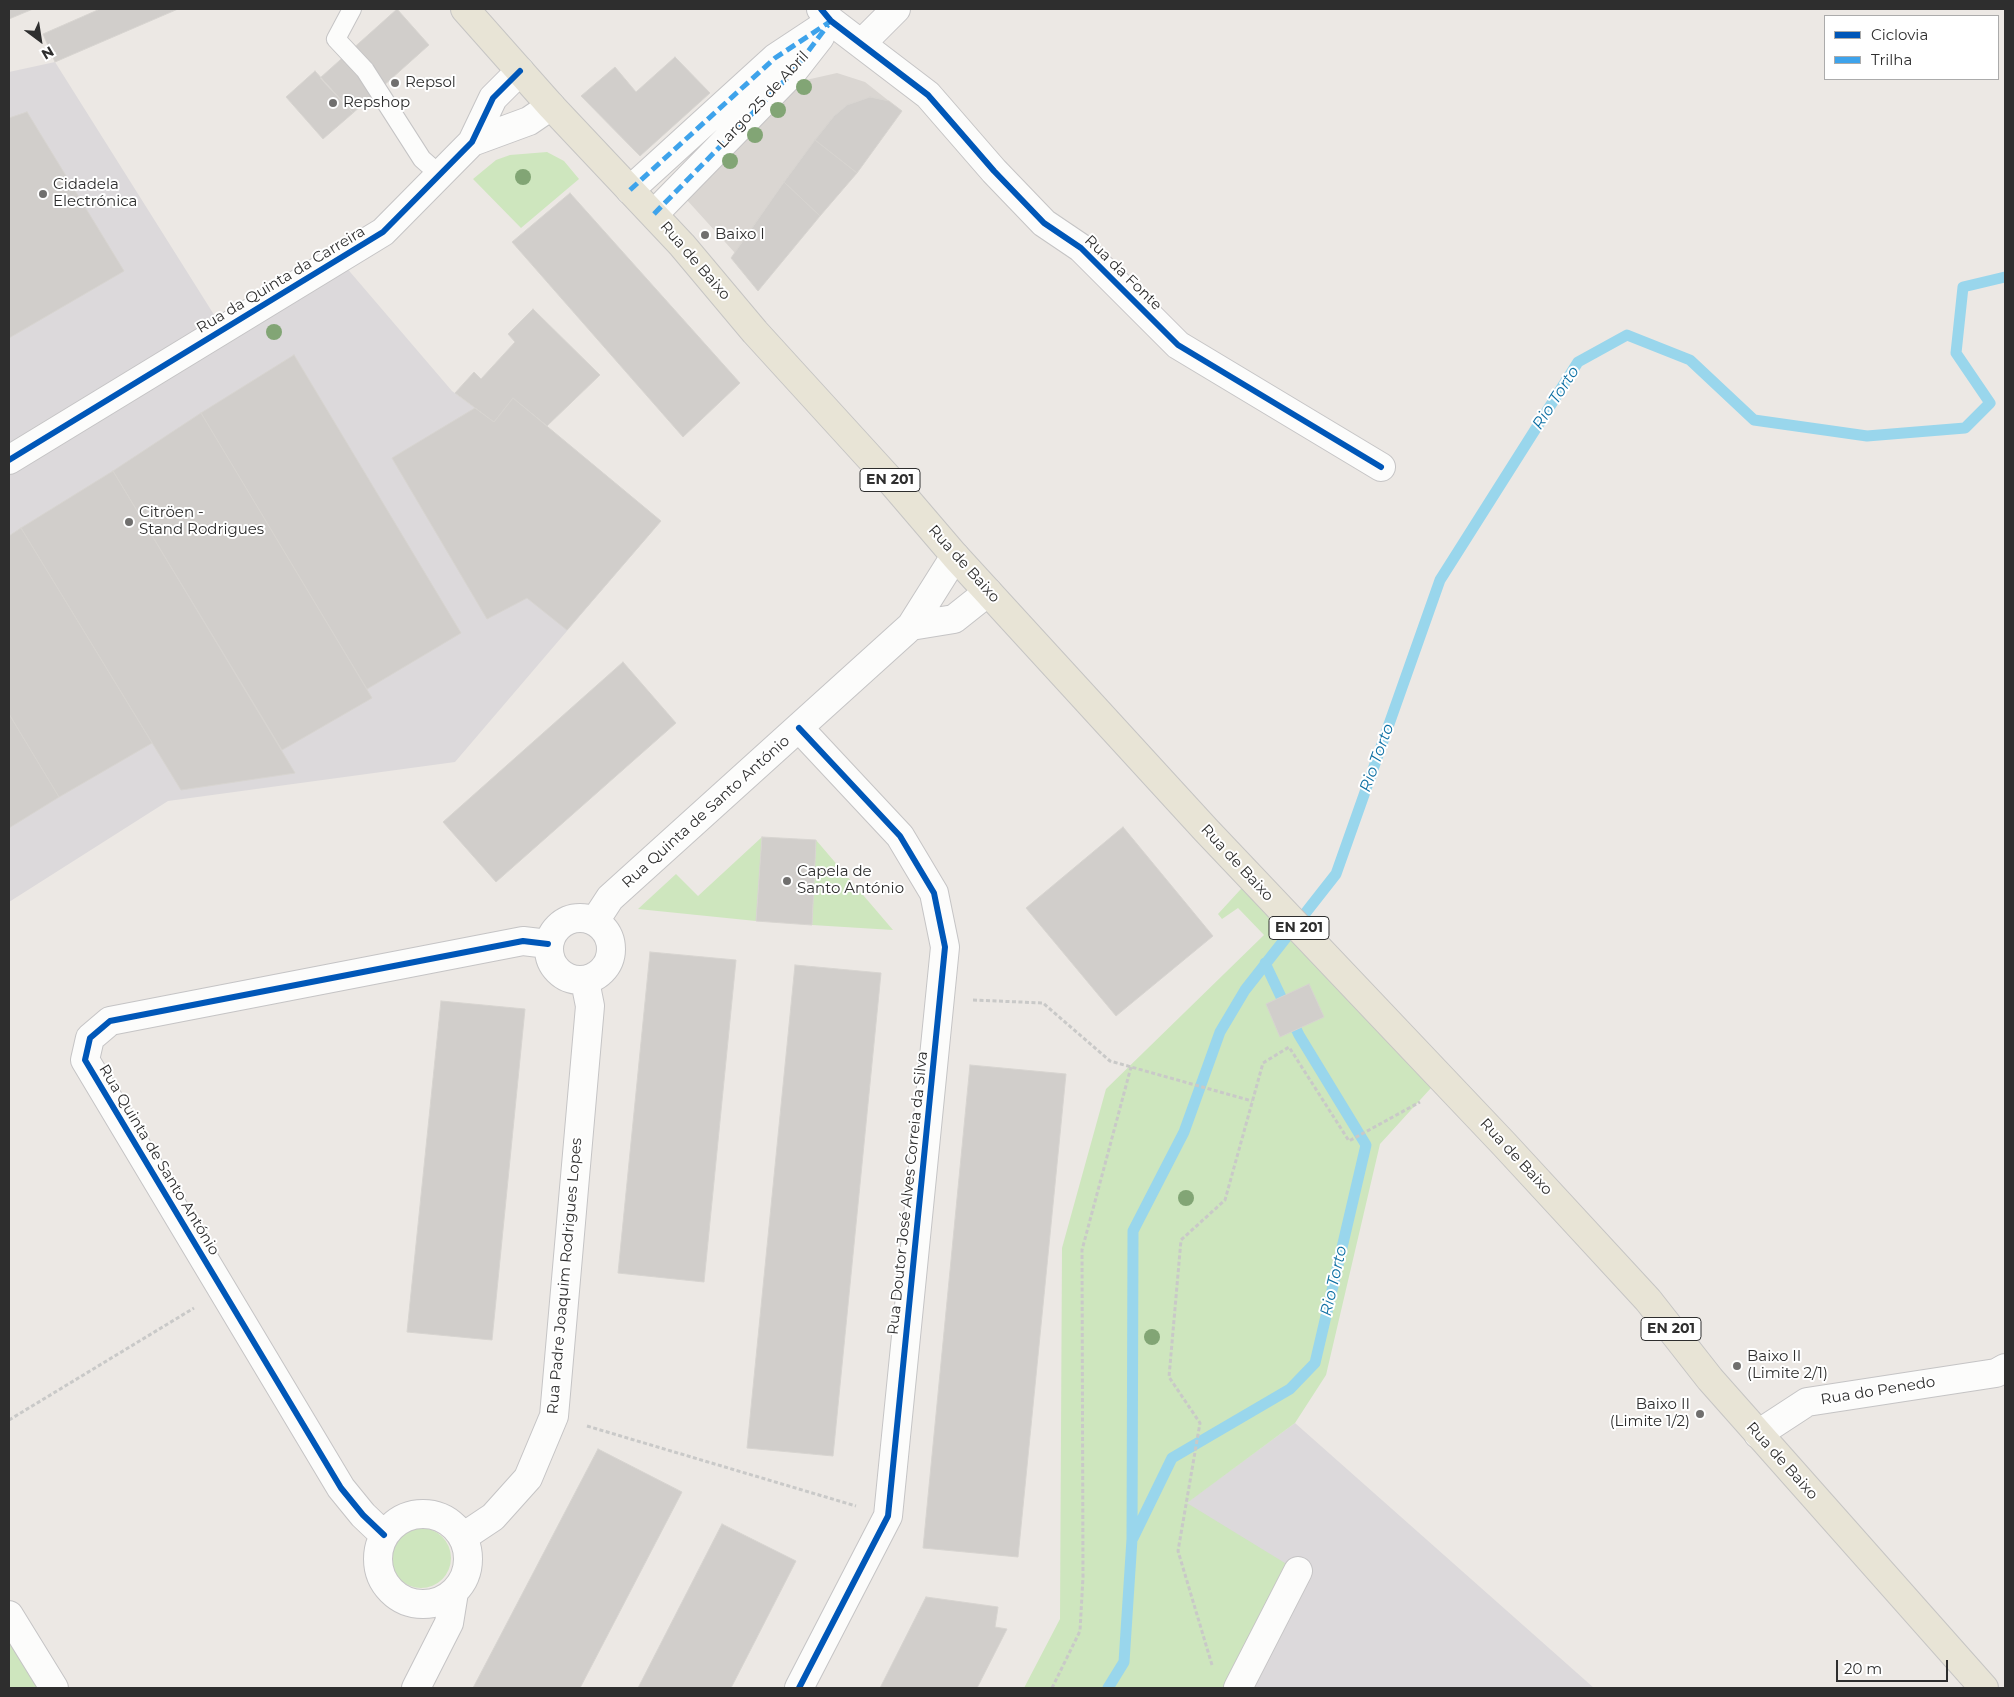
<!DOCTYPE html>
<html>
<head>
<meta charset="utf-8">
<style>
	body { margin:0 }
	#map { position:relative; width:2014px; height:1697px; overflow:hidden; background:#ece8e4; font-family:Montserrat,sans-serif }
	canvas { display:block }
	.frame { position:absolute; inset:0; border:10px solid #2e2e2e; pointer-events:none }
	.legend { position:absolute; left:1824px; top:15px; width:175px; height:65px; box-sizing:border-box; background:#fff; border:1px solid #ababab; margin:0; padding:6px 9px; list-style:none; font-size:15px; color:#2e2e2e }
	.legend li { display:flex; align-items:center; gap:10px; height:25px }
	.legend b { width:25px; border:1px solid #ababab }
	.north { position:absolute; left:15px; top:15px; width:50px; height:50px; -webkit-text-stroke:4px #fff; paint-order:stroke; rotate:149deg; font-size:14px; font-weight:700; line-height:20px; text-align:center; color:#2e2e2e }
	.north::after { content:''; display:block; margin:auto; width:18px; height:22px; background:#2e2e2e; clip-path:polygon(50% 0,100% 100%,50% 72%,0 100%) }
	.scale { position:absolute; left:1836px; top:1660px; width:112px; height:22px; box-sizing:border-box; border:2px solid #2e2e2e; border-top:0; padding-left:6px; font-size:15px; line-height:18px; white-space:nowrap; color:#2e2e2e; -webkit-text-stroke:4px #fff; paint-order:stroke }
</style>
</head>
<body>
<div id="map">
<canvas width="2014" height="1697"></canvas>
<div class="frame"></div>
<ul class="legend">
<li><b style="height:6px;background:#0057b8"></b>Ciclovia</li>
<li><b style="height:6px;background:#3ea3eb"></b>Trilha</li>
</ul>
<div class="north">N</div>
<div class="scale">20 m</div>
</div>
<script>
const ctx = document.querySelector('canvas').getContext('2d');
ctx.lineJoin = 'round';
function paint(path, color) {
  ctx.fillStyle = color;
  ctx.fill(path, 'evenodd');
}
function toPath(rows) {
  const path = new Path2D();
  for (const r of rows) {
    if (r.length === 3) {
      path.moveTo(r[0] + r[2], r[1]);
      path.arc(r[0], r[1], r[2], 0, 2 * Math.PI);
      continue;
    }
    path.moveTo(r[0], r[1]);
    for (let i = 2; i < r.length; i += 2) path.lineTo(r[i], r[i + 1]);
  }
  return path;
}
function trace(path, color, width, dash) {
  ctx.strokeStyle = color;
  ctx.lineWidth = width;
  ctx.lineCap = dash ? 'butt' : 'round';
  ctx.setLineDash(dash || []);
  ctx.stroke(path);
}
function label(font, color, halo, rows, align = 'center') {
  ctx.font = font + ' Montserrat,sans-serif';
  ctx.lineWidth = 4;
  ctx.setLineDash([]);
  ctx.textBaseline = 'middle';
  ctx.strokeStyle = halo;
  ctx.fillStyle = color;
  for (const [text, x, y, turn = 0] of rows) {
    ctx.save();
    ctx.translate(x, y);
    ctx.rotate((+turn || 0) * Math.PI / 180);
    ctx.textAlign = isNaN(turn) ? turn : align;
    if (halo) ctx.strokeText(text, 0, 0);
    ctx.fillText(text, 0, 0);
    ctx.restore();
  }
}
paint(toPath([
	[55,62,223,329,339,259,452,391,494,422,513,398,661,521,455,762,168,801,9,902,9,72],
	[1295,1423,1594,1688,1238,1688,1186,1503]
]), '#dcd9db');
paint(toPath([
	[547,152,564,161,579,179,521,228,473,179,496,160,510,155],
	[762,837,756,921,638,909,676,874,698,896],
	[816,840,893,930,812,925],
	[1251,878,1441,1077,1380,1144,1326,1375,1295,1423,1187,1503,1298,1571,1238,1688,1024,1688,1060,1619,1062,1248,1106,1089,1264,935,1238,908,1222,919,1218,914],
	[421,1558,30],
	[9,1615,54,1688,9,1688]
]), '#cee6be');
paint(toPath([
	[837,73,865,82,889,101,870,97,847,105,834,116,784,182,735,253,686,199,776,105,806,80]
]), '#dad6d2');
trace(toPath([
	[1133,1538,1172,1458,1290,1389,1315,1363,1366,1145,1299,1035,1265,963],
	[1108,1688,1124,1662,1132,1539,1133,1231,1184,1132,1220,1032,1245,990,1336,874,1440,580,1578,362,1627,335,1690,360,1754,420,1867,436,1965,428,1990,403,1956,353,1963,287,2005,277]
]), '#99d6ec', 11);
const building = toPath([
	[9,9,33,9,9,19,9,9],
	[100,9,178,9,55,62,43,34,100,9],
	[397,9,429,45,353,113,320,78,397,9],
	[675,57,710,93,640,156,581,96,615,67,636,92,675,57],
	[315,71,353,113,323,139,286,97,315,71],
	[870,97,889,101,902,111,857,173,815,140,834,116,847,105,870,97],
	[27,112,124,271,9,338,9,118,27,112],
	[815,140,857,173,820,216,784,182,815,140],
	[784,182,820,216,758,291,731,258,784,182],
	[570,193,740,383,683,437,512,242,570,193],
	[533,309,600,375,547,426,513,398,494,422,455,393,474,372,481,379,515,342,508,334,533,309],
	[294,355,461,633,367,689,201,413,294,355],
	[513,398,661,521,567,630,527,598,487,619,392,458,475,408,494,422,513,398],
	[201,413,372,698,282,750,113,471,201,413],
	[113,471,295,773,181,790,21,528,113,471],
	[21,528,152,743,59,797,9,714,9,536,21,528],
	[623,662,676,723,496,882,443,822,623,662],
	[9,714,59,797,9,828,9,714],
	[1123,827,1213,936,1116,1016,1026,908,1123,827],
	[762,837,816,840,812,925,756,921,762,837],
	[650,952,736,960,704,1282,618,1273,650,952],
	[795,965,881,973,833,1456,747,1448,795,965],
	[1309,984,1324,1017,1280,1037,1266,1004,1309,984],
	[441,1001,525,1009,492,1340,407,1332,441,1001],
	[970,1065,1066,1074,1018,1557,923,1548,970,1065],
	[598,1449,682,1492,580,1688,473,1688,598,1449],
	[722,1524,796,1561,731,1688,638,1688,722,1524],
	[926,1597,998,1607,995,1627,1007,1629,977,1688,880,1688,926,1597]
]);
paint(building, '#d1cecb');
trace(building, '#d7d4d0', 1);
const lane = toPath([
	[352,9,336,39,365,70,422,159,440,175]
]);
const street = toPath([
	[821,9,831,21,928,95,994,171,1044,223,1081,248,1178,345,1381,467],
	[861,44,896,9],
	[630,190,775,58,831,21],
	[654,214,791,74,820,37],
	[911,626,954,619,988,592],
	[799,728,900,836,934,893,945,947,888,1516,799,1688],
	[580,949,31],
	[595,921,610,898,911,626,955,556],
	[1758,1434,1807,1402,1996,1373,2005,1368],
	[423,1559,45],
	[384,1535,363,1515,341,1488,85,1060,90,1038,110,1021,523,941,548,944],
	[463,1537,493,1517,528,1478,554,1416,590,1006,585,981],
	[9,1615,54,1688],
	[416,1688,449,1623,454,1592],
	[1238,1688,1298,1571]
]);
const secondary = toPath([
	[472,142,529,121,551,106],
	[9,460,383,232,472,142,493,98,520,71]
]);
const primary = toPath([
	[465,9,551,106,682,245,755,332,890,480,955,556,1206,830,1504,1144,1648,1300,1710,1379,1984,1688]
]);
trace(lane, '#c5c4c5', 20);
trace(street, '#c5c4c5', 30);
trace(secondary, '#c5c4c5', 30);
trace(primary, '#c6c5c4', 30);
trace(toPath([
	[973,1000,1043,1003,1110,1061,1252,1101],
	[9,1420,194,1308],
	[587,1426,856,1506],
	[1212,1665,1178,1551,1200,1423,1169,1377,1181,1240,1225,1200,1263,1063,1289,1047,1349,1141,1420,1102],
	[1052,1688,1080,1631,1083,1577,1082,1250,1131,1067]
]), '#c9c9c8', 3, [4, 2.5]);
trace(lane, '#fcfcfb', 18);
trace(street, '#fcfcfb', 28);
trace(secondary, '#fcfcfb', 28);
trace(primary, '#e8e4d6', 28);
trace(toPath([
	[630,190,775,58,831,21],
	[654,214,791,74,828,25]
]), '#3ea3eb', 5, [10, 5]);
trace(toPath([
	[821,9,831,21,928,95,994,171,1044,223,1081,248,1178,345,1381,467],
	[9,460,383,232,472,142,493,98,520,71],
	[799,728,900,836,934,893,945,947,888,1516,799,1688],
	[384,1535,363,1515,341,1488,85,1060,90,1038,110,1021,523,941,548,944]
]), '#0057b8', 6);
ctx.fillStyle = '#82a575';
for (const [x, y] of [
	[804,87],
	[778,110],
	[755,135],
	[730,161],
	[523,177],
	[274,332],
	[1186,1198],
	[1152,1337]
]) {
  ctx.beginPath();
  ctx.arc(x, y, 8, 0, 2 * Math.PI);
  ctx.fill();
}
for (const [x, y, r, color] of [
	[395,83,5,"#706f6e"],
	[333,103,5,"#706f6e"],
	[43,194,5,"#706f6e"],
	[705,235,5,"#706f6e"],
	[129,522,5,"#706f6e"],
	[787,881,5,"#706f6e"],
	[1737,1366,5,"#706f6e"],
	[1700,1414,5,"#706f6e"]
]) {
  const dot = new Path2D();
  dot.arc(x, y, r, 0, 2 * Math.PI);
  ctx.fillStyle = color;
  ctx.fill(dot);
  trace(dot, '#fff', 2);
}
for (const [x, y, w] of [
	[890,480,60],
	[1299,928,60],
	[1671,1329,60]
]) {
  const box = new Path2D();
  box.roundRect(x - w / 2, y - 11.5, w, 23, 4);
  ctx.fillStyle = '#fff';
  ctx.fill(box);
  trace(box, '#2e2e2e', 1);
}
label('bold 14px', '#2e2e2e', null, [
	["EN 201",890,480],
	["EN 201",1299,928],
	["EN 201",1671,1329]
]);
label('15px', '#2e2e2e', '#fff', [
	["Repsol",405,83],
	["Repshop",343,103],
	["Cidadela",53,185],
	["Electrónica",53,202],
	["Baixo I",715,235],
	["Citröen -",139,513],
	["Stand Rodrigues",139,530],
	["Capela de",797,872],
	["Santo António",797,889],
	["Baixo II",1747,1357],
	["(Limite 2/1)",1747,1374],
	["Baixo II",1690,1405,"right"],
	["(Limite 1/2)",1690,1422,"right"]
], 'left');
label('15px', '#2e2e2e', '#fff', [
	["Largo 25 de Abril",763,100,-47],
	["Rua de Baixo",695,261,49],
	["Rua da Fonte",1123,273,44],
	["Rua da Quinta da Carreira",281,280,-31],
	["Rua de Baixo",964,564,48],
	["Rua Quinta de Santo António",706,812,-42],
	["Rua de Baixo",1237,863,47],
	["Rua de Baixo",1516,1157,47],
	["Rua Quinta de Santo António",159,1160,59],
	["Rua Doutor José Alves Correia da Silva",908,1193,-84],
	["Rua Padre Joaquim Rodrigues Lopes",565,1276,-85],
	["Rua do Penedo",1878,1391,-9],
	["Rua de Baixo",1782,1461,48]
]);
label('italic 16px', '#0d6fa3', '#fff', [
	["Rio Torto",1556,398,-57],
	["Rio Torto",1377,758,-70],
	["Rio Torto",1334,1281,-77]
]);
</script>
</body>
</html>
